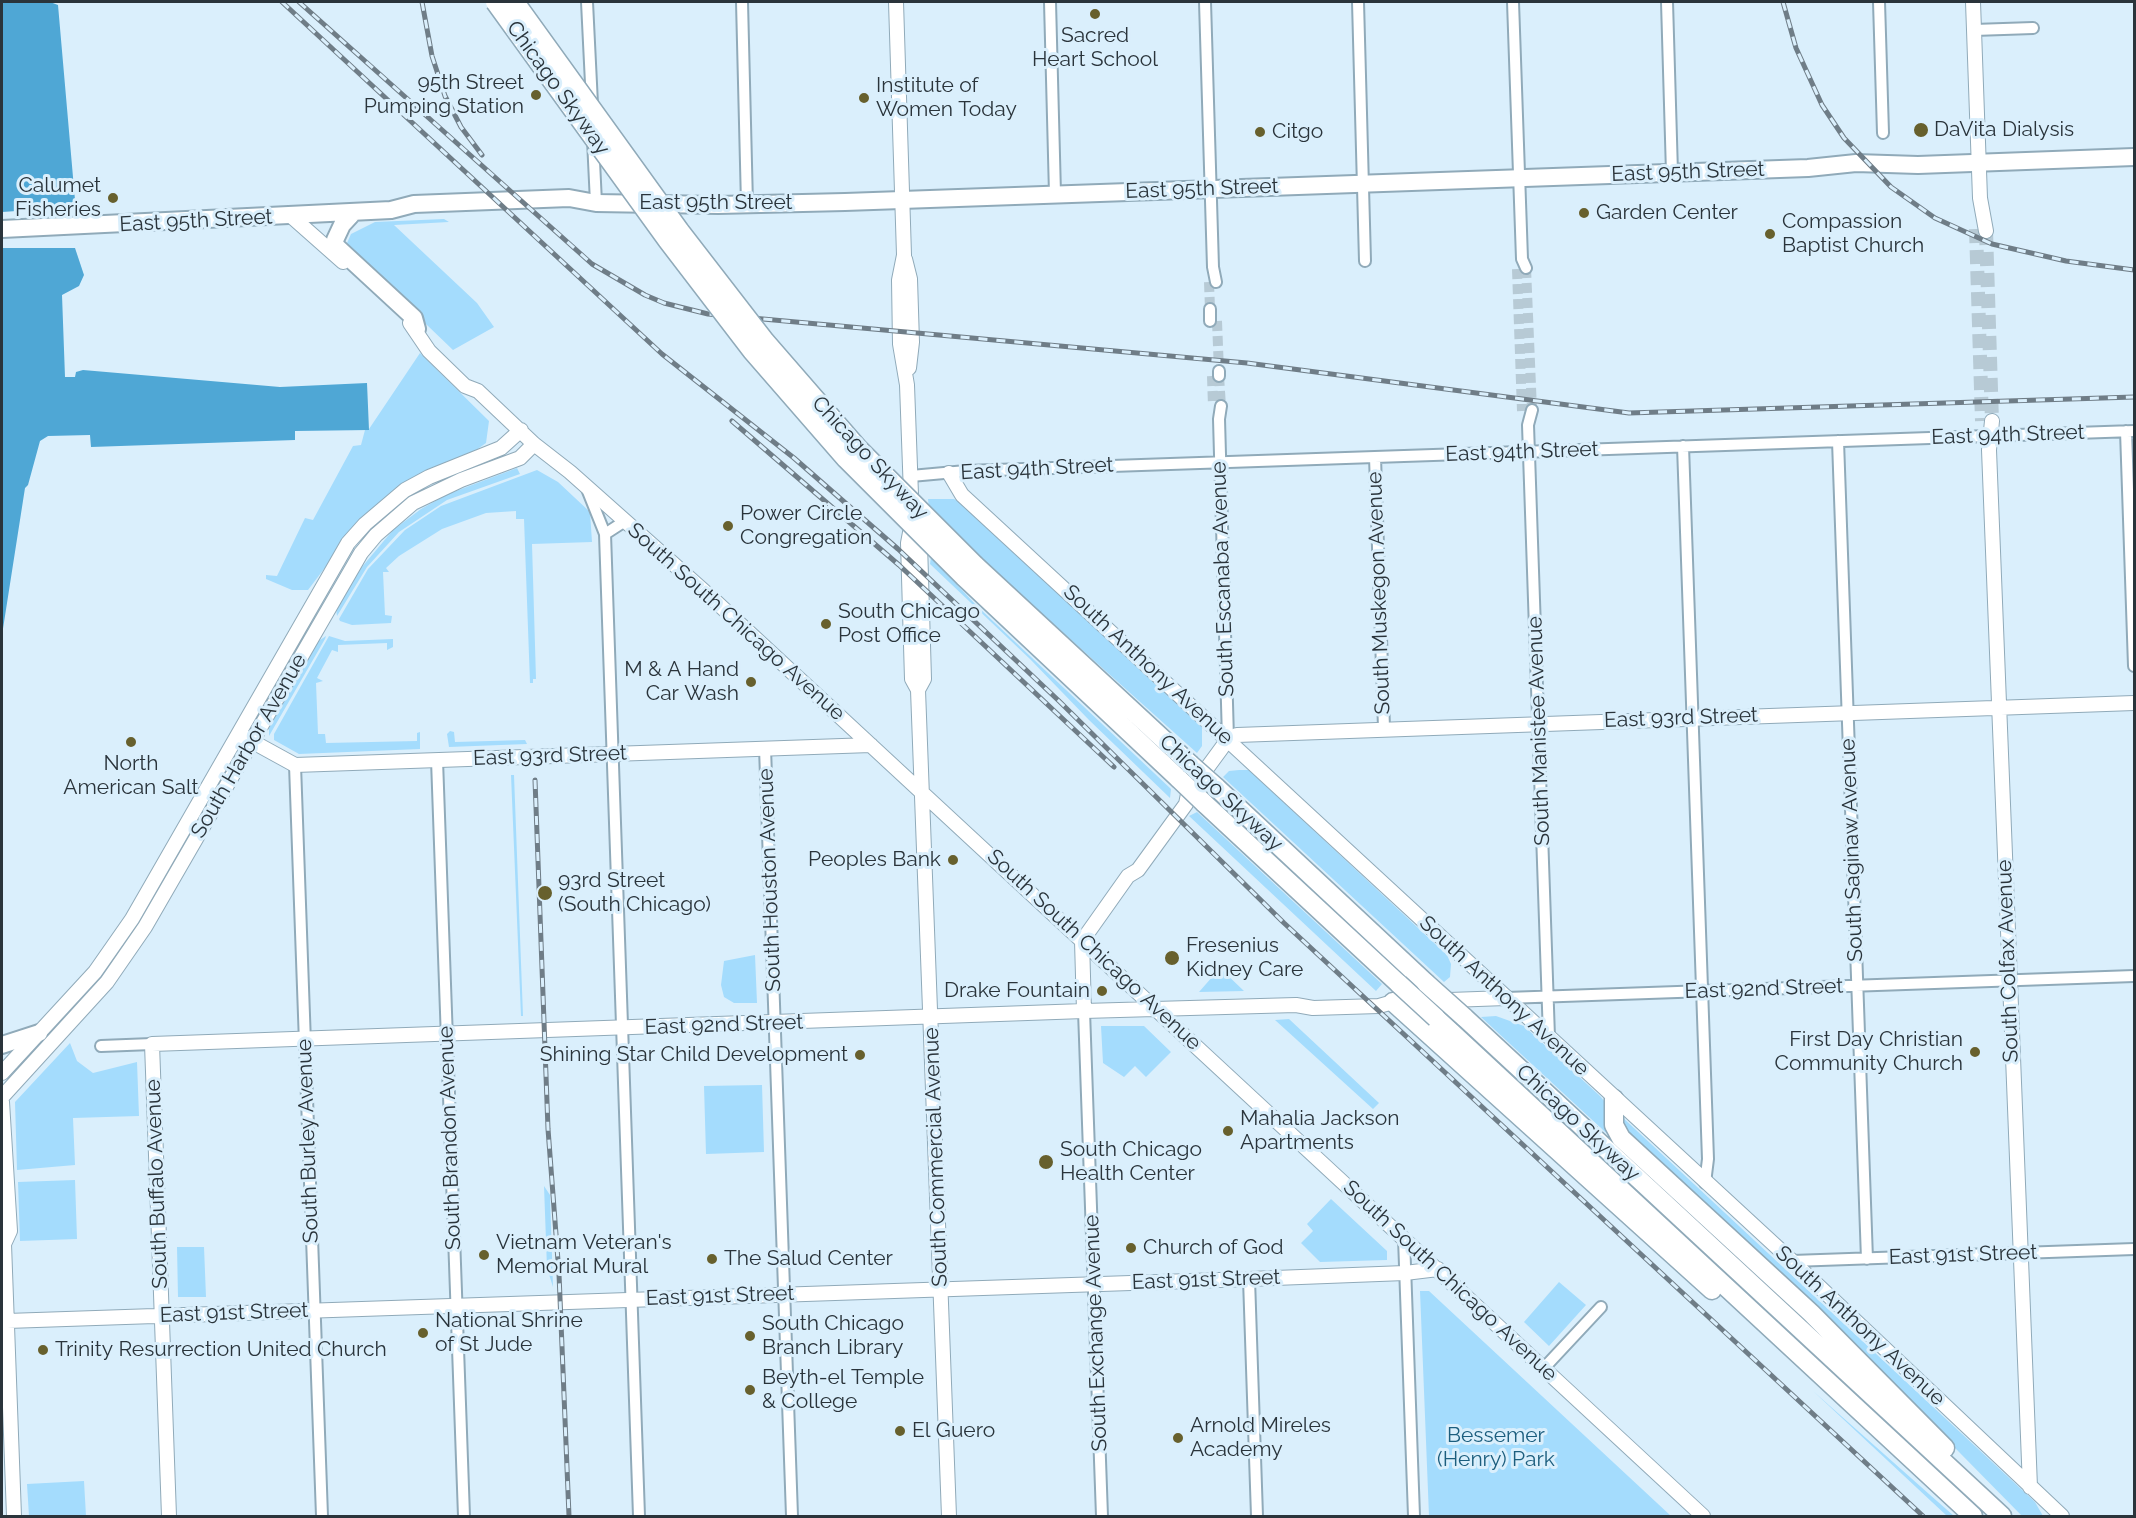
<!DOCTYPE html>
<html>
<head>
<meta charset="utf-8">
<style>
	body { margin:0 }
	#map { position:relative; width:2136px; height:1518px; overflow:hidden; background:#daeffc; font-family:Raleway,sans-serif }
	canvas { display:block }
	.frame { position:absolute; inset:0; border:3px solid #2a343b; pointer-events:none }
</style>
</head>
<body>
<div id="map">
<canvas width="2136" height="1518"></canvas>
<div class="frame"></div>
</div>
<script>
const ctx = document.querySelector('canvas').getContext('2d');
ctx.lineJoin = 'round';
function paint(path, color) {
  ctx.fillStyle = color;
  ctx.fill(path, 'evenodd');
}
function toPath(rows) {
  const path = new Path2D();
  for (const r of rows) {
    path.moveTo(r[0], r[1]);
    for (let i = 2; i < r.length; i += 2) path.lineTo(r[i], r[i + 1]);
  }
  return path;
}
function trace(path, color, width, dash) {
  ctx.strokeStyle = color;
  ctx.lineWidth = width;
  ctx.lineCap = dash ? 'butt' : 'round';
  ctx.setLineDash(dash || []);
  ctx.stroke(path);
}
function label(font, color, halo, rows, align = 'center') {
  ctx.font = font + ' Raleway,sans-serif';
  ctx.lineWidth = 6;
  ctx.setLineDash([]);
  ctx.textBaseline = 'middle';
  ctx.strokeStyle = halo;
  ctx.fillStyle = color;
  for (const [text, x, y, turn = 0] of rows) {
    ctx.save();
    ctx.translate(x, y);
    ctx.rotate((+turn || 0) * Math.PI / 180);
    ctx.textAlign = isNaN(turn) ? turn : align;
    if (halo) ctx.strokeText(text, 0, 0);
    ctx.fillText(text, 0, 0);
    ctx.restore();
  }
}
paint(toPath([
	[444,219,449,222,394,225,477,303,494,327,453,350,352,253,347,243,351,234,375,222],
	[420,353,489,421,486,443,468,456,441,465,333,557,308,590,292,590,266,579,266,575,277,576,305,518,313,520,353,446,361,445,365,430,369,429],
	[517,468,520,474,447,500,399,532,367,567,337,616,336,609,356,574,393,530,421,509,448,494],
	[537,470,558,482,590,512,592,542,532,544,536,679,533,679,533,683,530,683,524,519,516,519,516,511,486,513,442,529,399,556,386,568,389,572,383,572,385,615,392,616,391,623,352,625,340,621,339,619,368,569,405,530,441,506],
	[928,499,954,499,959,502,1202,727,1202,746,1197,753,981,559,929,508],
	[931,557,977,606,1171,789,1170,798,1089,720,1030,659,930,564],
	[326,636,325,639,269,736,269,728,274,717,317,642],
	[329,636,345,641,393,639,393,647,387,650,387,643,338,645,338,652,332,650,317,678,323,681,316,683,318,734,325,734,326,743,417,741,417,733,420,732,420,749,299,754,274,740,274,734],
	[450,731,454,732,455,742,525,740,527,744,449,747,447,734],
	[1239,770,1249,770,1447,955,1451,964,1450,977,1444,982,1223,777,1229,771],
	[511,775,514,775,523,1016,521,1016],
	[1197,812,1382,984,1376,991,1189,816],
	[755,955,757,1003,734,1003,724,997,721,985,724,961],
	[1220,968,1244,991,1199,992],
	[1496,1016,1524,1026,1600,1096,1605,1102,1609,1126,1832,1342,1481,1017],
	[1289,1019,1379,1103,1373,1109,1275,1020],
	[1101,1026,1144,1026,1171,1052,1146,1077,1135,1066,1124,1077,1103,1063],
	[70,1043,77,1061,93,1073,137,1062,139,1116,73,1118,75,1165,17,1170,15,1102],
	[762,1085,764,1152,706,1154,704,1086],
	[1621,1116,2035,1502,2043,1516,2022,1516,1835,1326,1625,1130],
	[75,1180,77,1239,20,1241,18,1182],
	[544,1186,550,1195,553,1287,547,1268],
	[1331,1199,1387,1251,1387,1260,1320,1262,1301,1243,1313,1231,1307,1224],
	[177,1247,204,1247,206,1297,178,1297],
	[1559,1282,1586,1305,1549,1346,1524,1322],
	[1420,1291,1429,1291,1671,1516,1429,1516],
	[1813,1391,1929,1494,1954,1516,1947,1516],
	[84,1481,86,1516,29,1516,27,1484]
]), '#a4dcfd');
paint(toPath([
	[2,2,50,2,58,5,75,200,75,248,84,275,79,286,62,295,65,377,75,377,76,372,83,370,280,387,367,383,369,430,295,431,295,440,91,447,90,435,48,436,40,441,28,485,25,488,2,635]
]), '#4fa7d5');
paint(toPath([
	[76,207,78,248,2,248,2,212]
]), '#daeffc');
trace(toPath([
	[1526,268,1532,410],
	[1517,269,1522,411],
	[1209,282,1210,309],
	[1217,321,1219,371],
	[1212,376,1213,406],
	[1219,376,1221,406]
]), '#b7cad5', 10, [10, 5]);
trace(toPath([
	[1976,229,1982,421],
	[1986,231,1992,421]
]), '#b7cad5', 14, [14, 7]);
const street = toPath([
	[587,2,592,104],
	[742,2,747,204],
	[1050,2,1055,194],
	[1205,2,1213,267,1216,282],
	[1358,2,1365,261],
	[1513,2,1522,259,1526,268],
	[1667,2,1672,173],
	[1879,2,1883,133],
	[1974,30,2033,28],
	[593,140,596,203],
	[1210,309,1210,321],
	[1219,371,1219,376],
	[1221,406,1219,419,1228,739],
	[1532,410,1528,425,1549,1037],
	[2126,431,2134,666],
	[1838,441,1867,1259],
	[1683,446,1708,1159,1705,1183],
	[1375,457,1384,728],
	[911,476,966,471,2134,431],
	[587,489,605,534,639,1516],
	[605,534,625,521],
	[765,748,792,1516],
	[437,760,464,1516],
	[295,765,322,1516],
	[1506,998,2134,976],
	[1084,1011,1102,1516],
	[101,1046,152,1044],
	[1404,1238,1414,1516],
	[1792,1261,2134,1249],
	[1249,1279,1257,1516],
	[1544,1368,1601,1307]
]);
const secondary = toPath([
	[896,2,904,255,899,280,900,344,907,385,912,522,908,543,912,679,918,690,949,1516],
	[1973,2,1980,198,1986,231],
	[291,216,343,262],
	[905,259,910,279,912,342,909,368],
	[410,323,429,351,465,386,478,391,534,444,570,472,714,600,1703,1516],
	[1992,421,1989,450,2030,1487],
	[949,473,962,495,1792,1261,2062,1516],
	[915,529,920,543,924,679,918,690],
	[244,737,295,765,871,745],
	[1084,1011,1082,941,1128,876,1138,870,1186,804,1188,794,1221,749,1228,739,1237,735,2134,703],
	[2,1073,95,972,132,919,348,543,365,524,405,490,429,477,501,448,521,430],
	[2,1097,107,982,145,927,361,553,376,535,413,503,461,480,520,458,534,444],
	[2,1102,10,1231,4,1244,14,1516],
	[7,1321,1249,1279,1405,1273,1438,1269],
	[169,1516,152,1044,1084,1011,1296,1005,1313,1008,1379,1006,1393,1002,1506,998]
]);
const primary = toPath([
	[354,212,342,225,335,240,336,246,414,318,417,329],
	[2,229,391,210,414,204,569,198,596,203,718,205,845,202,1808,168,1856,163,1918,165,2134,157],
	[2,1045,39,1033]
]);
const highway = toPath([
	[975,565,1190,764],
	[964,577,1179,779],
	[1216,787,1426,983],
	[1204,803,1399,984],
	[1393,1002,1712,1290],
	[1464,1017,2002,1516],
	[1436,1018,1973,1516],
	[1614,1099,1614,1125,1621,1138,1811,1313,1945,1448]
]);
trace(street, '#90aab9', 14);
trace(secondary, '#90aab9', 16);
trace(primary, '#90aab9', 20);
trace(highway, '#90aab9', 21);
trace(street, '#fff', 10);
trace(secondary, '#fff', 14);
trace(primary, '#fff', 16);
trace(highway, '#fff', 18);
const rail = toPath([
	[282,2,662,354,794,458,898,549,1059,701,1284,923,1923,1516],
	[299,2,592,264,645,295,664,303,708,314,1247,363,1629,413,2134,397],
	[422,2,432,56,445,96,461,127,482,155],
	[1783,2,1796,48,1822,105,1844,138,1891,187,1935,218,1992,244,2066,261,2134,270],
	[732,421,899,565,1114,767],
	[535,780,548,1129,559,1274,569,1516]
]);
trace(rail, '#6f7d87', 5);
trace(rail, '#daeffc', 3, [9]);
const highwayBridge = toPath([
	[495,2,667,240,752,351,846,459,964,577],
	[515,2,680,231,765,341,858,448,975,565],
	[1190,764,1216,787],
	[1179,779,1204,803],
	[1426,983,1464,1017],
	[1399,984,1436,1018]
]);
trace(highwayBridge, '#90aab9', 21, []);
trace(highwayBridge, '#fff', 18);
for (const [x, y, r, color] of [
	[1095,14,6,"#67602d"],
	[536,95,6,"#67602d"],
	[864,98,6,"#67602d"],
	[1921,130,8,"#67602d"],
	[1260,132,6,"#67602d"],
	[113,198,6,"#67602d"],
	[1584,213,6,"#67602d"],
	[1770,234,6,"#67602d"],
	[728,526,6,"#67602d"],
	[826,624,6,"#67602d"],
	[751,682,6,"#67602d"],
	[131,742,6,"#67602d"],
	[953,860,6,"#67602d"],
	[545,893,8,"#67602d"],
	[1172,958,8,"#67602d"],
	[1102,991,6,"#67602d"],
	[1975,1052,6,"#67602d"],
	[860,1055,6,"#67602d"],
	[1228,1131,6,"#67602d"],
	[1046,1162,8,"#67602d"],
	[1131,1248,6,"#67602d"],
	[484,1255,6,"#67602d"],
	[712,1259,6,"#67602d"],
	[423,1333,6,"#67602d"],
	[750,1336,6,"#67602d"],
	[43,1350,6,"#67602d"],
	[750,1390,6,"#67602d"],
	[900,1431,6,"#67602d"],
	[1178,1438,6,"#67602d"]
]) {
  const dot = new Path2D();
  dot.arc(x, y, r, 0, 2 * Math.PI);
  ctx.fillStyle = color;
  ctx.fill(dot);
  trace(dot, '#daeffc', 2);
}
label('21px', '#2a343b', '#daeffc', [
	["Sacred",1095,36,"center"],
	["Heart School",1095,60,"center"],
	["95th Street",524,83,"right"],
	["Pumping Station",524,107,"right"],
	["Institute of",876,86],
	["Women Today",876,110],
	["DaVita Dialysis",1934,130],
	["Citgo",1272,132],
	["Calumet",101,186,"right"],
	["Fisheries",101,210,"right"],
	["Garden Center",1596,213],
	["Compassion",1782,222],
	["Baptist Church",1782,246],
	["Power Circle",740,514],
	["Congregation",740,538],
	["South Chicago",838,612],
	["Post Office",838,636],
	["M & A Hand",739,670,"right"],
	["Car Wash",739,694,"right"],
	["North",131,764,"center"],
	["American Salt",131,788,"center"],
	["Peoples Bank",941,860,"right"],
	["93rd Street",558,881],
	["(South Chicago)",558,905],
	["Fresenius",1186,946],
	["Kidney Care",1186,970],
	["Drake Fountain",1090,991,"right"],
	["First Day Christian",1963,1040,"right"],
	["Community Church",1963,1064,"right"],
	["Shining Star Child Development",848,1055,"right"],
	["Mahalia Jackson",1240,1119],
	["Apartments",1240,1143],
	["South Chicago",1060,1150],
	["Health Center",1060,1174],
	["Vietnam Veteran's",496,1243],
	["Memorial Mural",496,1267],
	["Church of God",1143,1248],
	["The Salud Center",724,1259],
	["National Shrine",435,1321],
	["of St Jude",435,1345],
	["South Chicago",762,1324],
	["Branch Library",762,1348],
	["Trinity Resurrection United Church",55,1350],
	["Beyth-el Temple",762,1378],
	["& College",762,1402],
	["Arnold Mireles",1190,1426],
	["Academy",1190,1450],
	["El Guero",912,1431]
], 'left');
label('21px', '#2a343b', '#daeffc', [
	["Chicago Skyway",558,88,54],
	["East 95th Street",1688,172,-2],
	["East 95th Street",1202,189,-2],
	["East 95th Street",716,203],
	["East 95th Street",196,221,-3],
	["East 94th Street",2008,435,-2],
	["East 94th Street",1522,452,-2],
	["Chicago Skyway",870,458,47],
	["East 94th Street",1037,469,-3],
	["South Escanaba Avenue",1223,579,-92],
	["South Muskegon Avenue",1379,593,-92],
	["South South Chicago Avenue",736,622,42],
	["South Anthony Avenue",1148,665,43],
	["East 93rd Street",1681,718,-2],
	["South Manistee Avenue",1539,731,-92],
	["South Harbor Avenue",249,746,-60],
	["East 93rd Street",550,756,-2],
	["Chicago Skyway",1221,793,43],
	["South Saginaw Avenue",1852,850,-92],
	["South Houston Avenue",770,880,-92],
	["South South Chicago Avenue",1094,950,43],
	["South Colfax Avenue",2008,961,-92],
	["East 92nd Street",1764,989,-2],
	["South Anthony Avenue",1504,996,43],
	["East 92nd Street",724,1025,-2],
	["Chicago Skyway",1578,1123,43],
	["South Brandon Avenue",450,1138,-92],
	["South Burley Avenue",308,1141,-92],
	["South Commercial Avenue",936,1157,-92],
	["South Buffalo Avenue",157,1184,-92],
	["East 91st Street",1963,1255,-2],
	["East 91st Street",1206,1280,-2],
	["South South Chicago Avenue",1450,1281,43],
	["East 91st Street",720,1296,-2],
	["East 91st Street",234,1313,-2],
	["South Anthony Avenue",1860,1326,43],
	["South Exchange Avenue",1096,1333,-92]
]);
label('21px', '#1c5e7e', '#daeffc', [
	["Bessemer",1496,1436],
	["(Henry) Park",1496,1460]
]);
</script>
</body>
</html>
